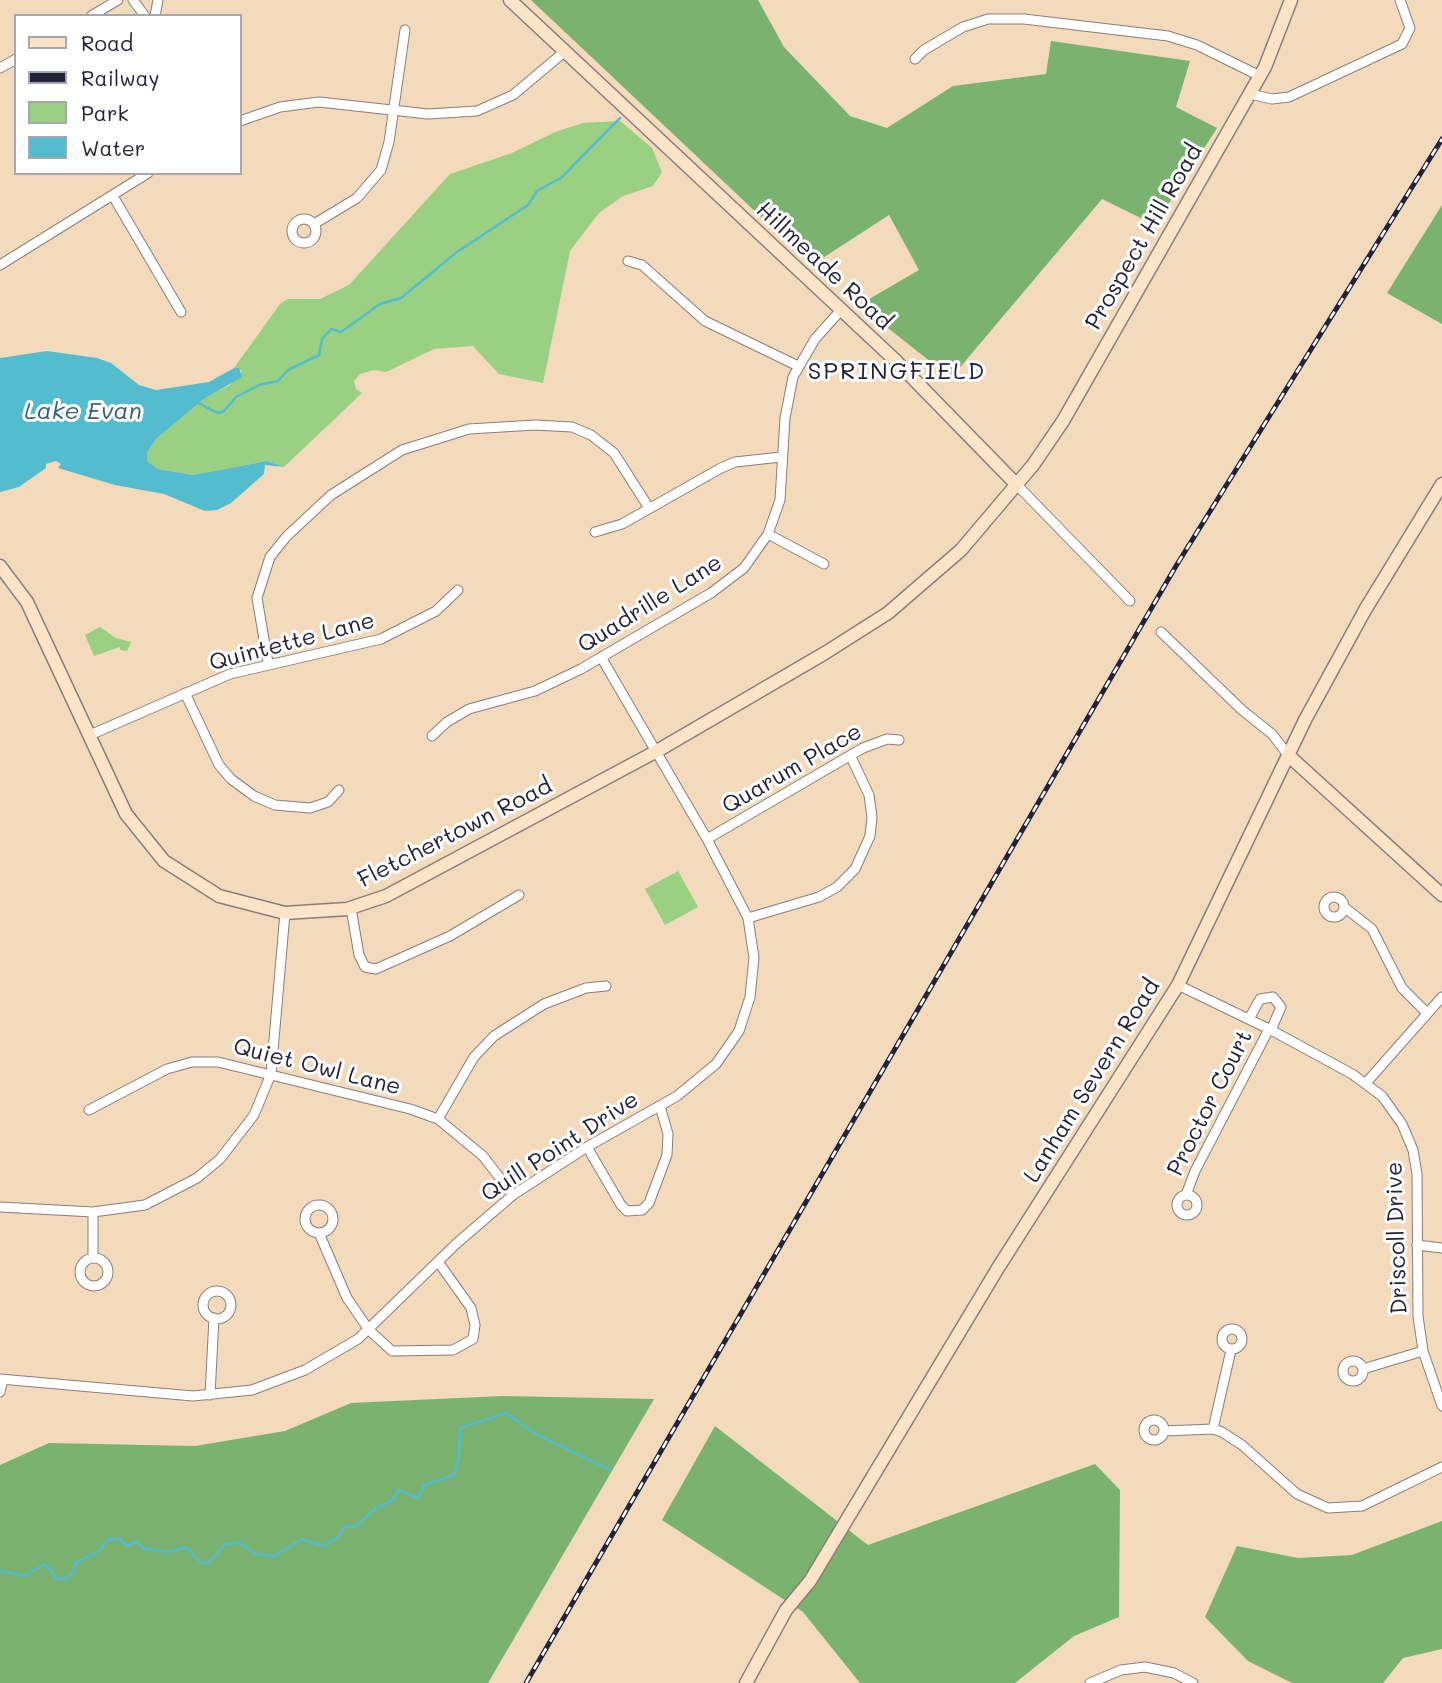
<!DOCTYPE html>
<html>
<head>
<meta charset="utf-8">
<style>
	body { margin:0 }
	#map { position:relative; width:1442px; height:1683px; overflow:hidden; background:#f2dabb; font-family:Mali,sans-serif }
	canvas { display:block }
	.legend { position:absolute; left:14px; top:14px; width:228px; height:161px; box-sizing:border-box; background:#fff; border:2px solid #a7a7b1; margin:0; padding:9px 12px; list-style:none; font-size:21px; color:#22223b }
	.legend li { display:flex; align-items:center; gap:14px; height:35px }
	.legend b { width:35px; border:2px solid #a7a7b1 }
</style>
</head>
<body>
<div id="map">
<canvas width="1442" height="1683"></canvas>
<ul class="legend">
<li><b style="height:9px;background:#fee4c6"></b>Road</li>
<li><b style="height:9px;background:#22223b"></b>Railway</li>
<li><b style="height:19px;background:#99d082"></b>Park</li>
<li><b style="height:19px;background:#53bdcf"></b>Water</li>
</ul>
</div>
<script>
const ctx = document.querySelector('canvas').getContext('2d');
ctx.lineJoin = 'round';
function paint(path, color) {
  ctx.fillStyle = color;
  ctx.fill(path, 'evenodd');
}
function toPath(rows) {
  const path = new Path2D();
  for (const r of rows) {
    if (r.length === 3) {
      path.moveTo(r[0] + r[2], r[1]);
      path.arc(r[0], r[1], r[2], 0, 2 * Math.PI);
      continue;
    }
    path.moveTo(r[0], r[1]);
    for (let i = 2; i < r.length; i += 2) path.lineTo(r[i], r[i + 1]);
  }
  return path;
}
function trace(path, color, width, dash) {
  ctx.strokeStyle = color;
  ctx.lineWidth = width;
  ctx.lineCap = dash ? 'butt' : 'round';
  ctx.setLineDash(dash || []);
  ctx.stroke(path);
}
function label(font, color, halo, rows, align = 'center') {
  ctx.font = font + ' Mali,sans-serif';
  ctx.lineWidth = 6;
  ctx.setLineDash([]);
  ctx.textBaseline = 'middle';
  ctx.strokeStyle = halo;
  ctx.fillStyle = color;
  for (const [text, x, y, turn = 0] of rows) {
    ctx.save();
    ctx.translate(x, y);
    ctx.rotate((+turn || 0) * Math.PI / 180);
    ctx.textAlign = isNaN(turn) ? turn : align;
    if (halo) ctx.strokeText(text, 0, 0);
    ctx.fillText(text, 0, 0);
    ctx.restore();
  }
}
paint(toPath([
	[620,121,652,148,662,172,653,186,623,196,599,213,570,251,543,383,499,374,473,346,434,349,386,372,374,370,360,374,354,381,356,389,362,393,284,467,267,461,193,475,158,469,147,461,147,453,156,439,204,399,230,385,242,371,234,368,280,304,288,299,320,299,349,285,450,174,512,153,555,132,583,123],
	[100,627,116,638,131,642,127,651,120,650,120,647,94,656,85,635],
	[678,871,698,907,665,925,645,889]
]), '#99d082');
paint(toPath([
	[531,0,758,0,784,47,850,116,887,128,953,86,1046,74,1051,41,1190,61,1176,107,1217,128,1155,225,1102,199,951,378,859,305,919,270,889,215,812,265],
	[1442,205,1442,324,1387,293],
	[502,1396,654,1399,488,1683,0,1683,0,1465,49,1443,195,1446,285,1431,351,1403],
	[715,1426,868,1545,1095,1464,1120,1490,1119,1617,1074,1636,1015,1683,860,1683,803,1612,662,1520],
	[1442,1521,1442,1649,1403,1658,1383,1683,1292,1683,1248,1661,1205,1617,1237,1546,1298,1558,1352,1555]
]), '#7ab270');
paint(toPath([
	[47,351,97,358,111,363,139,385,156,390,209,382,234,368,239,368,242,377,204,399,156,439,147,453,147,461,158,469,193,475,267,461,284,467,265,465,264,474,231,503,217,510,205,511,164,494,115,485,58,468,61,464,56,461,46,464,46,468,19,487,0,492,0,358]
]), '#53bdcf');
trace(toPath([
	[198,403,218,413,224,411,236,397,259,385,278,381,288,370,319,355,322,339,331,329,341,332,380,304,401,298,457,252,528,205,537,191,562,177,620,118],
	[0,1571,24,1576,45,1564,57,1579,65,1579,73,1573,76,1563,99,1551,107,1540,118,1538,127,1546,136,1542,145,1549,170,1552,186,1547,202,1564,209,1563,225,1544,240,1543,256,1554,274,1556,302,1539,323,1546,337,1538,345,1526,355,1527,376,1508,392,1501,398,1490,418,1498,424,1485,454,1475,459,1457,460,1428,506,1413,534,1433,610,1470]
]), '#53bdcf', 2.5);
const street = toPath([
	[133,0,145,16],
	[91,16,118,0],
	[155,16,158,0],
	[915,59,924,50,963,27,988,19,1024,19,1168,36,1197,45,1260,76],
	[0,68,16,59],
	[1250,94,1272,99,1289,97,1402,44,1410,28,1400,0],
	[240,121,280,107,319,102,428,114,477,111,513,95,563,53],
	[113,196,181,312],
	[304,231,12],
	[314,224,357,198,381,170,389,142,405,30],
	[628,261,642,265,705,321,798,366],
	[0,265,148,173],
	[1016,484,1130,601],
	[595,532,622,524,721,468,735,462,781,457],
	[768,534,824,564],
	[1161,632,1242,710,1272,734,1288,755],
	[268,663,257,598,270,557,287,536,331,495,402,450,469,429,535,425,572,427,591,435,614,453,649,508],
	[185,693,219,765,231,779,254,796,275,805,310,808,328,802,339,790],
	[90,735,230,674,381,639,436,611,458,590],
	[432,736,447,722,469,709,535,691,581,669,711,593,744,568,768,534,780,500,785,418,793,377,815,339,841,310],
	[707,839,863,748,887,739,899,740],
	[1334,907,10],
	[1344,907,1372,929,1402,988,1427,1013],
	[351,908,359,955,365,967,376,969,450,936,519,895],
	[748,918,819,897,837,887,855,869,870,836,872,817,869,795,851,757],
	[1178,985,1271,1030,1352,1074,1382,1096,1402,1124,1413,1150,1417,1174,1418,1316,1423,1351,1442,1406],
	[1249,1019,1260,999,1273,997,1281,1007,1271,1030],
	[1366,1083,1442,997],
	[89,1110,167,1069,192,1062,218,1062,410,1109,438,1119,483,1156,513,1195],
	[438,1119,474,1057,494,1036,544,1004,586,988,606,986],
	[587,1147,621,1205,627,1211,642,1210,649,1203,667,1155,668,1134,660,1106],
	[1187,1205,10],
	[1186,1195,1195,1171,1269,1029],
	[319,1219,14],
	[0,1207,93,1212,145,1205,197,1178,220,1159,254,1115,271,1074,285,913],
	[93,1212,93,1258],
	[319,1233,347,1298,369,1330,392,1351,453,1350,473,1339,475,1325,471,1308,439,1263],
	[1417,1245,1442,1248],
	[94,1272,14],
	[217,1305,14],
	[1232,1339,10],
	[1353,1371,10],
	[1363,1369,1423,1351],
	[0,1379,193,1396,252,1390,305,1370,358,1339,457,1243,513,1195,587,1147,677,1096,716,1064,739,1031,750,997,754,958,748,918,707,839,601,657],
	[0,1392,3,1380],
	[210,1395,214,1318],
	[1154,1430,10],
	[1213,1429,1231,1350],
	[1164,1431,1213,1429,1222,1432,1242,1445,1297,1494,1328,1508,1362,1506,1442,1467],
	[1090,1683,1121,1670,1145,1667,1174,1673,1193,1683]
]);
const secondary = toPath([
	[510,0,895,360,1016,484],
	[0,566,27,602,126,814,164,861,219,896,285,913,347,909,386,896,657,751,825,653,888,613,961,550,1033,465,1063,421,1265,67,1291,0],
	[1288,755,1442,895],
	[746,1683,786,1610,810,1581,998,1268,1178,985,1305,720,1365,610,1442,484]
]);
trace(street, '#8a7e7b', 11);
trace(secondary, '#8a7e7b', 15);
trace(street, '#fff', 9);
trace(secondary, '#fee4c6', 12);
const rail = toPath([
	[526,1683,1176,566,1442,139]
]);
trace(rail, '#22223b', 5);
trace(rail, '#fff', 2.5, [8]);
label('23px', '#22223b', '#fff', [
	["Prospect Hill Road",1144,237,-60],
	["Hillmeade Road",824,266,43],
	["Quadrille Lane",650,604,-32],
	["Quintette Lane",292,642,-15],
	["Quarum Place",792,769,-30],
	["Fletchertown Road",455,833,-27],
	["Quiet Owl Lane",317,1067,14],
	["Lanham Severn Road",1092,1081,-58],
	["Proctor Court",1210,1103,-63],
	["Quill Point Drive",560,1147,-33],
	["Driscoll Drive",1397,1238,-92]
]);
ctx.letterSpacing = '2px';
label('24px', '#22223b', '#fff', [
	["SPRINGFIELD",897,372]
]);
ctx.letterSpacing = '0px';
label('italic 24px', '#366076', '#fff', [
	["Lake Evan",83,412]
]);
</script>
</body>
</html>
